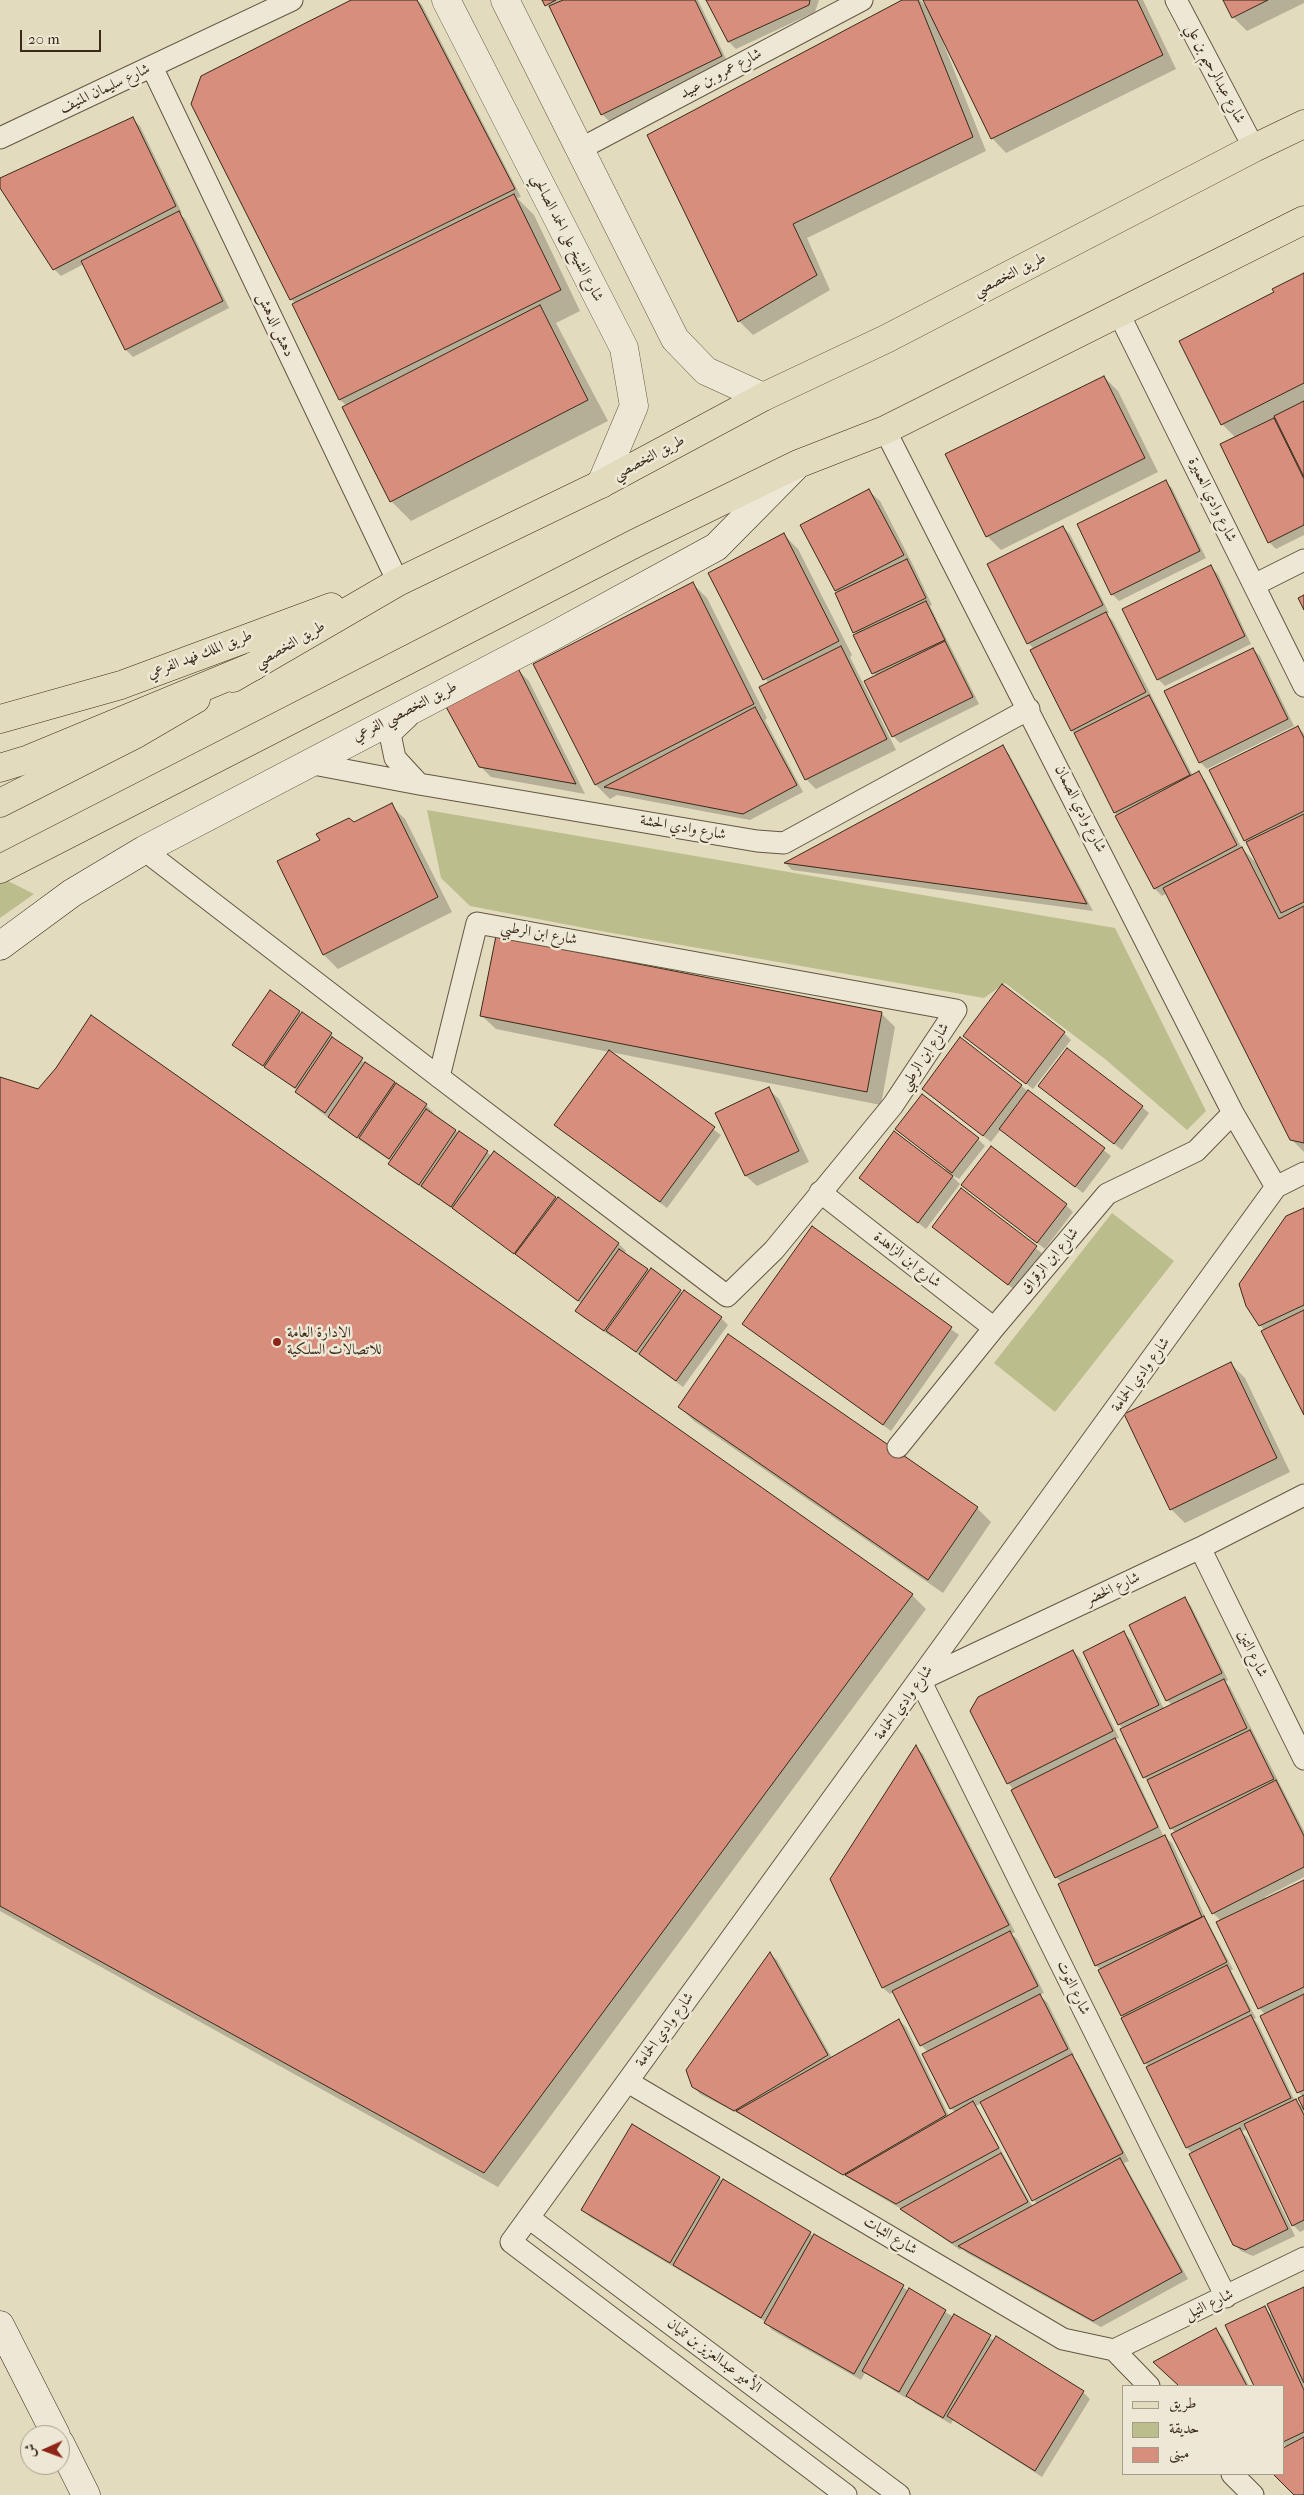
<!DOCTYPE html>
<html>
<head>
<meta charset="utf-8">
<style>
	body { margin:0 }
	#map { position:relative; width:1304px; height:2495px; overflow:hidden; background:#e3dbbe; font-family:"IM FELL French Canon",Amiri,serif }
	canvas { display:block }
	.legend { position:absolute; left:1122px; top:2385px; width:162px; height:90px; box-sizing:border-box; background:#ede8d5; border:1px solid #a69c8a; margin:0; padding:6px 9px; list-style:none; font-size:15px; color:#3b2a19 }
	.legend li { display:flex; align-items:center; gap:10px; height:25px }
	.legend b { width:25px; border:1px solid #a69c8a }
	.north { position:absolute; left:20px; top:2425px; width:50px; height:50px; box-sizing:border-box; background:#ede8d5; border:1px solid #a69c8a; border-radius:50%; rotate:268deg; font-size:14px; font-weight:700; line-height:20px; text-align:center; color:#3b2a19 }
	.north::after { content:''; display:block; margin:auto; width:18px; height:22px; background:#8f2418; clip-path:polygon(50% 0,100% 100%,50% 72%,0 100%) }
	.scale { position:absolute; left:20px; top:30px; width:81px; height:22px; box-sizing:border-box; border:2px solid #3b2a19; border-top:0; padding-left:6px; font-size:15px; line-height:18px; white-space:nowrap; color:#3b2a19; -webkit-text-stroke:4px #ede8d5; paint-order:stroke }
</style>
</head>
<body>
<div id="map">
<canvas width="1304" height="2495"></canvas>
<ul class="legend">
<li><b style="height:6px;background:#e3dbbe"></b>طريق</li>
<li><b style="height:14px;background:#bcbd8c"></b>حديقة</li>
<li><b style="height:14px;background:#d88e7d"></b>مبنى</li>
</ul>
<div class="north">ش</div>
<div class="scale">20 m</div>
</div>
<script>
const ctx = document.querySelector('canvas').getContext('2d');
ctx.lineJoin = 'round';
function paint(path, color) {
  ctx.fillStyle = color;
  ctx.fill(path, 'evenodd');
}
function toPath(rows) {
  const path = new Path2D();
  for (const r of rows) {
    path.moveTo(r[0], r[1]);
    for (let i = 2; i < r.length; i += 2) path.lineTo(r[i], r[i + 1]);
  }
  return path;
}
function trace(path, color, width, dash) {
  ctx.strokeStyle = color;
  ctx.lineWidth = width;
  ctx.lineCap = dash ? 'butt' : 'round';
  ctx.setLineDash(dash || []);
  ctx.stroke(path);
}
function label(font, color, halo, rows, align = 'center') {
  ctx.font = font + ' "IM FELL French Canon",Amiri,serif';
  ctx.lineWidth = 5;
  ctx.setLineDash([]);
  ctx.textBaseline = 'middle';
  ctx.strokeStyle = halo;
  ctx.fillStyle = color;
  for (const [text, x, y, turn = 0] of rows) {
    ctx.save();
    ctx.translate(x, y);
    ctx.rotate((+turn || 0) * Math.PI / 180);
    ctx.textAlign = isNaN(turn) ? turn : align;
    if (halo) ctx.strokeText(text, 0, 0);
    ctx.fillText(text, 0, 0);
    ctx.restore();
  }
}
paint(toPath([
	[427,810,1115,928,1206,1111,1187,1130,1105,1059,1005,983,984,998,595,930,470,906,441,878],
	[0,877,34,894,0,918],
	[1112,1213,1174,1261,1055,1412,994,1363]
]), '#bcbd8c');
paint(toPath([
	[354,0,417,0,422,5,521,197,517,198,534,215,580,311,556,323,608,421,411,521,391,501,347,406,340,400,294,305,296,304,291,299],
	[543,0,698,0,728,63,609,121,602,114,553,12],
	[708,0,819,0,815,12,736,49,729,42],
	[905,0,920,0,927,7,924,0,1143,0,1176,69,1006,153,992,138,944,39,942,40,986,151,807,238,830,290,753,335,739,321],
	[1224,0,1304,0,1304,3,1247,31,1233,17],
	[133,119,140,126,182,213,180,214,186,220,229,308,133,357,126,350,84,264,61,276,54,269,0,186,0,180],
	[1304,274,1304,535,1276,549,1269,542,1236,438,1222,424,1181,342,1275,293],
	[1104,377,1118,391,1158,472,1001,550,987,536],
	[1165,481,1172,488,1206,558,1119,601,1112,594],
	[869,491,880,501,914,567,932,605,930,606,979,704,900,743,893,736,876,677,836,590],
	[1063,527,1070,534,1109,613,1106,614,1113,621,1193,776,1198,773,1205,780,1242,848,1258,865,1245,840,1298,727,1304,734,1304,1152,1291,1139,1167,893,1162,896,1155,889,1072,730,1035,650,1028,643],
	[784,535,798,549,852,655,850,657,896,750,816,789,806,779,768,683,710,573],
	[1211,567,1218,574,1251,644,1165,686,1158,679],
	[693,584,707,598,767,718,765,720,803,792,750,820,617,795,610,799,596,785],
	[1253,649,1260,656,1294,726,1207,769,1200,762],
	[518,670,529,681,585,794,491,777,480,766],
	[1002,747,1009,754,1093,911,792,870,786,864],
	[391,805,405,819,452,912,338,969,324,955,279,862],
	[299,1012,331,1034,337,1042,369,1066,426,1105,433,1112,431,1114,492,1156,495,1153,619,1244,626,1251,624,1254,721,1318,728,1325,683,1387,613,1336,612,1337,584,1318,577,1311,582,1304,459,1213,397,1171,390,1164,392,1162,336,1124,304,1099,298,1091,234,1045],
	[881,1013,895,1027,881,1105,610,1052,721,1135,667,1208,556,1125,609,1052,496,1029,481,1015],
	[92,1017,912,1595,926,1609,498,2187,0,1911,0,1078,39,1091,57,1069],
	[1064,1033,1071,1040,1033,1089,965,1036],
	[961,1039,1111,1156,1083,1193,1001,1129,991,1142,923,1089],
	[1039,1086,1142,1107,1149,1113,1122,1150],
	[768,1089,779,1099,809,1162,757,1186,746,1176,717,1113],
	[904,1136,978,1139,985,1146,959,1179,950,1174,960,1184,926,1229,861,1178,945,1171,946,1169],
	[961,1190,1043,1254,1016,1291,934,1227],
	[970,1192,1066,1205,1073,1212,1045,1249],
	[1304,1209,1304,1415,1263,1332,1265,1331,1260,1325],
	[812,1228,959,1335,891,1431,744,1324],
	[1231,1364,1245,1378,1290,1472,1185,1523,1171,1509],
	[680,1407,977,1508,991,1522,943,1593,694,1421],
	[1185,1599,1191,1606,1228,1680,1225,1682,1230,1687,1304,1831,1304,1877,1265,1897,1266,1899,1304,1881,1304,2108,1303,2097,1298,2092,1265,2014,1259,2008,1221,1921,1213,1913,1176,1833,1171,1828,1149,1782,1144,1777,1123,1729,1119,1724,1124,1633,1131,1640,1164,1709,1172,1705,1167,1700],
	[1073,1651,1080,1658,1119,1738,1115,1740,1122,1747,1163,1835,1172,1843,1207,1921,1233,1969,1231,1971,1256,2018,1254,2019,1258,2024,1295,2101,1304,2108,1304,2230,1300,2232,1293,2225,1247,2129,1241,2132,1247,2137,1295,2236,1253,2256,1241,2251,1234,2244,1192,2153,1187,2148,1101,1970,1096,1965,1062,1883,1056,1877,1014,1790,1008,1783],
	[916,1747,923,1754,1015,1932,1011,1934,1017,1939,1044,1993,1039,1995,1047,2002,1074,2056,1072,2057,1078,2063,1129,2161,1124,2163,1188,2279,1101,2327,967,2253,962,2249,960,2250,903,2210,743,2116,700,2094,693,2086,770,1954,777,1960,832,2058,899,2020,906,2027,949,2116,956,2113,951,2108,928,2052,921,2045,894,1992,890,1994,883,1988],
	[982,2103,1037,2205,1033,2207,976,2106],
	[632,2126,814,2236,1083,2392,1090,2399,1042,2477,953,2420,951,2424,915,2403,908,2395,906,2398,865,2373,861,2380,772,2330,766,2322,590,2217,583,2210],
	[1304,2288,1304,2495,1296,2495,1275,2474,1283,2474,1283,2448,1286,2447,1283,2443,1283,2386,1256,2386,1227,2325,1264,2308,1274,2317],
	[1216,2330,1223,2337,1249,2386,1180,2386,1155,2363]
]), '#0003');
const building = toPath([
	[351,0,417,0,515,189,290,300,191,104,201,76,351,0],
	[542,0,556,0,545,6,542,0],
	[563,0,695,0,722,56,601,115,549,6,563,0],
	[706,0,810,0,809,5,728,42,706,0],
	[902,0,918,0,973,137,793,224,817,275,738,322,647,135,902,0],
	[923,0,1137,0,1163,55,991,139,923,0],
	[1223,0,1268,0,1232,18,1223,0],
	[133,117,176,206,53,270,0,188,0,178,133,117],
	[514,194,561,290,339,400,292,304,514,194],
	[179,211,223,301,125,350,81,261,179,211],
	[1304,273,1304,383,1221,425,1179,341,1274,292,1272,289,1304,273],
	[540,305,588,400,390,502,342,407,540,305],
	[1104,376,1145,458,986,537,945,454,1104,376],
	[1304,401,1304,477,1274,416,1304,401],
	[1274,418,1304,479,1304,525,1268,543,1220,444,1274,418],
	[1166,480,1200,551,1111,595,1077,524,1166,480],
	[869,489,904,555,835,591,800,525,869,489],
	[1063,526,1103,605,1027,644,987,564,1063,526],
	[784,533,839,641,763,680,708,573,784,533],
	[907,559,926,598,853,633,835,593,907,559],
	[1211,565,1245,636,1157,680,1122,609,1211,565],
	[693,582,754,704,595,785,533,664,693,582],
	[1304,595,1304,610,1298,598,1304,595],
	[926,601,945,640,872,674,853,635,926,601],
	[1106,612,1146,692,1071,731,1030,650,1106,612],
	[945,641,973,697,892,737,864,681,945,641],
	[841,646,887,739,805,780,759,687,841,646],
	[1253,648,1288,719,1199,763,1164,691,1253,648],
	[518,668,576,784,479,767,445,705,518,668],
	[1149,695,1190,775,1114,813,1074,733,1149,695],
	[755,707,797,785,743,814,604,787,755,707],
	[1298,726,1304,738,1304,811,1244,841,1209,770,1298,726],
	[1003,745,1087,904,784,863,1003,745],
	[1199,771,1237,845,1154,889,1115,816,1199,771],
	[392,803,438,897,323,955,277,861,320,840,316,834,349,818,354,822,392,803],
	[1304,814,1304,902,1281,913,1246,842,1304,814],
	[1242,847,1279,919,1304,906,1304,1143,1290,1140,1163,888,1242,847],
	[496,936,882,1012,867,1092,480,1016,496,936],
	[1002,984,1065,1032,1026,1084,963,1036,1002,984],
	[270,990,300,1011,263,1066,232,1045,270,990],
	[302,1012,332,1033,295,1088,264,1067,302,1012],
	[91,1015,913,1594,484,2173,0,1906,0,1077,38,1089,56,1068,91,1015],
	[332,1037,363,1058,325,1113,295,1092,332,1037],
	[960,1037,1022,1085,983,1136,922,1089,960,1037],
	[1067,1048,1143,1106,1114,1144,1038,1086,1067,1048],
	[609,1050,715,1127,660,1202,554,1125,609,1050],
	[365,1062,395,1082,357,1138,328,1117,365,1062],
	[396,1083,427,1104,389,1159,359,1138,396,1083],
	[769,1087,799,1151,745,1176,715,1113,769,1087],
	[1028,1090,1105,1148,1075,1187,999,1129,1028,1090],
	[922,1094,979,1138,952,1173,895,1129,922,1094],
	[426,1109,456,1130,419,1185,388,1164,426,1109],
	[459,1131,488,1151,451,1207,421,1186,459,1131],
	[894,1131,953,1176,918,1223,859,1178,894,1131],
	[991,1146,1067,1204,1037,1243,961,1185,991,1146],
	[494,1151,556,1197,514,1254,452,1208,494,1151],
	[961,1188,1037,1246,1008,1285,932,1227,961,1188],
	[558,1197,619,1243,578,1301,515,1254,558,1197],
	[1304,1208,1304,1305,1259,1326,1246,1306,1239,1284,1286,1216,1304,1208],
	[812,1226,952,1327,883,1425,742,1324,812,1226],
	[619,1249,648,1269,604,1331,575,1311,619,1249],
	[651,1268,681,1290,636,1352,606,1331,651,1268],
	[684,1290,722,1317,676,1381,639,1354,684,1290],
	[1304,1310,1304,1415,1261,1331,1304,1310],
	[728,1334,978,1507,928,1580,678,1407,728,1334],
	[1231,1362,1277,1458,1170,1510,1124,1414,1231,1362],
	[1185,1597,1222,1673,1166,1701,1129,1625,1185,1597],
	[1124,1631,1159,1705,1118,1725,1083,1652,1124,1631],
	[1073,1650,1113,1731,1007,1784,970,1711,978,1697,1073,1650],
	[1224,1679,1247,1728,1143,1778,1120,1729,1224,1679],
	[1250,1730,1274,1779,1170,1829,1147,1780,1250,1730],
	[1115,1738,1158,1827,1055,1878,1011,1790,1115,1738],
	[916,1745,1009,1925,882,1988,830,1879,916,1745],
	[1276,1780,1304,1836,1304,1867,1212,1914,1171,1834,1276,1780],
	[1165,1835,1202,1917,1095,1966,1058,1884,1165,1835],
	[1304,1880,1304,1987,1258,2009,1216,1922,1304,1880],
	[1204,1916,1227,1962,1121,2016,1098,1970,1204,1916],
	[1010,1931,1038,1986,920,2046,892,1991,1010,1931],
	[770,1952,828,2055,734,2111,692,2087,686,2070,770,1952],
	[1227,1965,1250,2011,1144,2064,1121,2018,1227,1965],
	[1040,1994,1068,2049,950,2109,922,2054,1040,1994],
	[1304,1994,1304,2090,1297,2093,1260,2016,1304,1994],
	[1251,2015,1291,2098,1186,2148,1146,2067,1251,2015],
	[899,2019,946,2115,843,2175,736,2111,899,2019],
	[1072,2054,1123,2153,1032,2201,980,2102,1072,2054],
	[1304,2095,1304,2110,1298,2098,1304,2095],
	[1296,2099,1304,2115,1304,2220,1292,2226,1244,2124,1296,2099],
	[973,2101,999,2148,896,2204,845,2175,973,2101],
	[632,2124,720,2177,670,2263,581,2210,632,2124],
	[1240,2128,1288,2229,1245,2250,1233,2245,1189,2154,1240,2128],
	[1001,2153,1028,2202,952,2243,900,2209,1001,2153],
	[1120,2158,1182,2272,1093,2321,958,2246,1120,2158],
	[723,2179,811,2232,761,2318,673,2265,723,2179],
	[814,2234,904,2285,854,2374,764,2323,814,2234],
	[1304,2287,1304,2383,1267,2304,1304,2287],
	[909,2288,946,2310,899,2392,862,2371,909,2288],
	[1265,2306,1304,2390,1304,2432,1283,2442,1283,2386,1254,2386,1225,2325,1265,2306],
	[954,2314,991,2335,943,2418,906,2396,954,2314],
	[1216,2328,1247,2386,1179,2386,1153,2362,1216,2328],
	[996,2336,1084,2391,1035,2471,947,2416,996,2336],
	[1304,2437,1304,2495,1294,2495,1273,2474,1283,2474,1283,2448,1304,2437]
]);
paint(building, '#d88e7d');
trace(building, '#3b2a19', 1);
const minor = toPath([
	[1176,0,1254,148],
	[152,67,398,582],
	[0,138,292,0],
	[580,149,862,0],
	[1119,314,1304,686],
	[885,430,1233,1113,1276,1187],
	[1254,585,1304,560],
	[408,717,390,734,395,758,419,784],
	[308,763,419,784,757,841,784,843,1029,709],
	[144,850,439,1077,727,1296,774,1250,893,1105,956,1010,477,923,439,1077],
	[820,1192,994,1328],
	[898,1447,994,1328,1107,1194,1196,1151,1233,1113],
	[1200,1548,1304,1759],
	[628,2082,1063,2339,1114,2350,1149,2386],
	[529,2218,899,2495],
	[1226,2297,920,1680,1200,1548,1304,1495],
	[1114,2350,1304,2258],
	[1232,2474,1253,2495],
	[846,2495,511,2242,1276,1187,1304,1173]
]);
const tertiary = toPath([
	[446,0,624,348,634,406,601,484],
	[505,0,675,339,706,371,763,397]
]);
const secondary = toPath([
	[0,946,72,893,144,850,553,636,716,547,795,467],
	[0,2325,56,2435],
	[60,2443,86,2495]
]);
const primary = toPath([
	[233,678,398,582,601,484,763,397,886,339,1254,148,1304,124],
	[0,719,121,685,331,607],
	[0,803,136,734,196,699],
	[0,869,638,542,798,464,885,430,1304,220]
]);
const motorway = toPath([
	[0,768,29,759,254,666]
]);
trace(minor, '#655642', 23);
trace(tertiary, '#655642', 29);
trace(secondary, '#3b2a19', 29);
trace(primary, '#3b2a19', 29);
trace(motorway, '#3b2a19', 29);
trace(minor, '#ede8d5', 21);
trace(tertiary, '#ede8d5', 28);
trace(secondary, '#ede8d5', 28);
trace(primary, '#e3dbbe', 28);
trace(motorway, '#e3dbbe', 28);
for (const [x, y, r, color] of [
	[277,1342,5,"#8f2418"]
]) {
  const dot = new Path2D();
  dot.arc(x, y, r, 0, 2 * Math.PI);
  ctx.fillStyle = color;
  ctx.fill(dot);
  trace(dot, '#ede8d5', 2);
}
label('15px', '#3b2a19', '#ede8d5', [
	["شارع عمرو بن عبيد",721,74,-28],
	["شارع عبدالرحيم بن علي",1215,74,62],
	["شارع سليمان المنيف",105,89,-25],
	["شارع الشيخ على الحمد الصالحي",567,238,63],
	["طريق التخصصي",1010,275,-27],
	["دهش الدهش",275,325,65],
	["طريق التخصصي",649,458,-28],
	["شارع وادي العميرة",1212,500,64],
	["طريق التخصصي",290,645,-30],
	["طريق الملك فهد الفرعي",200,655,-21],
	["طريق التخصصي الفرعي",405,712,-27],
	["شارع وادي الصمان",1080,809,63],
	["شارع وادي الحشة",683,828,10],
	["شارع ابن الرطبي",539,934,10],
	["شارع ابن الرطبي",925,1057,-57],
	["شارع ابن الزاهدة",907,1260,38],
	["شارع ابن الرقراق",1050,1261,-50],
	["شارع وادي الحمامة",1141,1375,-54],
	["شارع الخضر",1113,1589,-25],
	["شارع التين",1252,1654,64],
	["شارع وادي الحمامة",904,1703,-54],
	["شارع التوت",1073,1988,64],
	["شارع وادي الحمامة",665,2030,-54],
	["شارع الثبات",890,2236,31],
	["شارع التيل",1209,2305,-26],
	["الأمير عبدالعزيز بن ثنيان",714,2356,37]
]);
label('15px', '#3b2a19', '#ede8d5', [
	["الادارة العامة",287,1333],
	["للاتصالات السلكية",287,1350]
], 'left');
</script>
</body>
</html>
